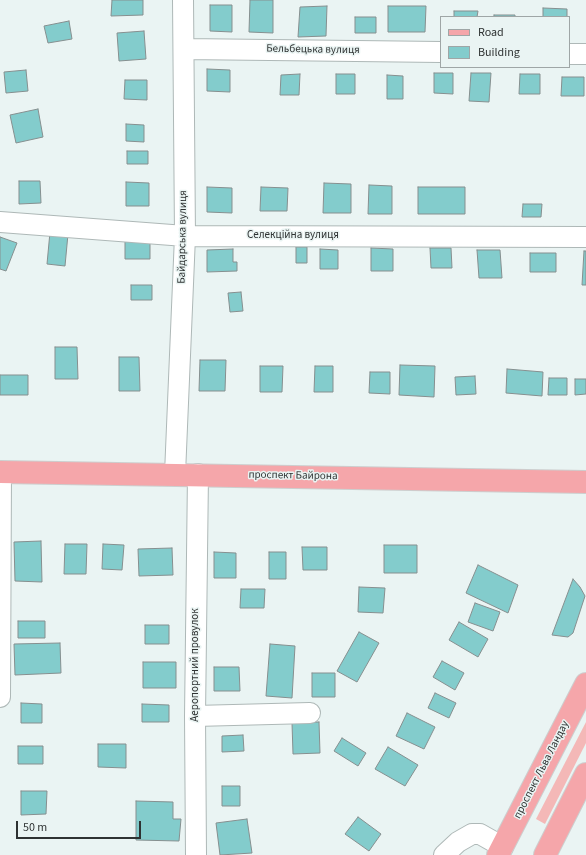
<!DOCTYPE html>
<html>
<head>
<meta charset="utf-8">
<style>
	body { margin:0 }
	#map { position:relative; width:586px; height:855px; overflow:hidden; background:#eaf4f3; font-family:"Source Sans 3",sans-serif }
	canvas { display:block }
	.legend { position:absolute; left:440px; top:16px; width:130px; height:52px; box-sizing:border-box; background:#eaf4f3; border:1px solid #9fa6a6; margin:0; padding:5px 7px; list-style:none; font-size:12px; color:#2e3232 }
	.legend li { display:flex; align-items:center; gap:8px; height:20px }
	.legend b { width:20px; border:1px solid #9fa6a6 }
	.scale { position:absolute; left:16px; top:821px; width:125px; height:18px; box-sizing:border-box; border:2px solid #2e3232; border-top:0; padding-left:5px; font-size:12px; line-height:14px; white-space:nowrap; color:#2e3232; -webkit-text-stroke:3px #eaf4f3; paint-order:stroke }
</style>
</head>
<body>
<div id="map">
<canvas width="586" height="855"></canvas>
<ul class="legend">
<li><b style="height:5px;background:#f5a6aa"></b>Road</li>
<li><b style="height:11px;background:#83cccc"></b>Building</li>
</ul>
<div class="scale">50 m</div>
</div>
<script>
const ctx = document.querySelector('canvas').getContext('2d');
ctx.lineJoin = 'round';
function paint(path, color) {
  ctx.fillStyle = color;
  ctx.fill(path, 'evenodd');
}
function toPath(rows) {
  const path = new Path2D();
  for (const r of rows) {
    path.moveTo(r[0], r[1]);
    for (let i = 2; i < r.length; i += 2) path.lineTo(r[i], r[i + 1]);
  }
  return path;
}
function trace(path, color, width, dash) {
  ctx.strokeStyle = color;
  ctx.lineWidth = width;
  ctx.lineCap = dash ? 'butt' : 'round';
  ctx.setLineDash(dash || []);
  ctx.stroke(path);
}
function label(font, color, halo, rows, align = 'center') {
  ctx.font = font + ' "Source Sans 3",sans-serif';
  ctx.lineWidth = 3;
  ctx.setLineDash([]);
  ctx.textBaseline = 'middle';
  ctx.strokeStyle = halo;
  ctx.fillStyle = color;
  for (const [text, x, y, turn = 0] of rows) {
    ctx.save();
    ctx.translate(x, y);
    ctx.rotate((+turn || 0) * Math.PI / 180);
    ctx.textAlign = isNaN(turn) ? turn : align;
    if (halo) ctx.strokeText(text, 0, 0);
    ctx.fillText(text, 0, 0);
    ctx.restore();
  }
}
paint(toPath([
	[586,722,586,743,545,824,536,819]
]), '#f4b8b7');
const building = toPath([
	[112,0,143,0,143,15,111,16,112,0],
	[250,0,273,0,273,33,249,32,250,0],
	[210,5,232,5,232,32,210,31,210,5],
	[327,6,326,36,298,37,300,7,327,6],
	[388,6,426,6,425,32,388,32,388,6],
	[543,8,567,9,567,17,543,17,543,8],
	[454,11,478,11,477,17,454,17,454,11],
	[494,15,515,15,515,17,494,17,494,15],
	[355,17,376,17,376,33,355,33,355,17],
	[69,21,72,39,48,43,44,26,69,21],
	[144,31,146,59,119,61,117,33,144,31],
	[207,69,230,70,230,92,207,91,207,69],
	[26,70,28,91,6,93,4,72,26,70],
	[434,73,453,73,453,94,434,93,434,73],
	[471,73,491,73,489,102,469,101,471,73],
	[300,74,299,95,280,95,281,75,300,74],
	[336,74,355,74,355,94,336,94,336,74],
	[520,74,540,74,540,94,519,94,520,74],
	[387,75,403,76,403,99,387,99,387,75],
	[562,77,584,77,584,96,561,96,562,77],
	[125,80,147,80,147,100,124,99,125,80],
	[38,109,43,137,16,143,10,115,38,109],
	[126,124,144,125,144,142,126,141,126,124],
	[127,151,148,151,148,164,127,164,127,151],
	[19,181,40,181,41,203,19,204,19,181],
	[126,182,149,183,149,206,126,206,126,182],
	[324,183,351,184,351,213,323,213,324,183],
	[369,185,392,186,392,214,368,214,369,185],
	[207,187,232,188,232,213,207,212,207,187],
	[261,187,288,188,287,211,260,211,261,187],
	[418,187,465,187,465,214,418,214,418,187],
	[523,204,542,204,541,217,522,217,523,204],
	[50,232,68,234,65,266,47,264,50,232],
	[0,237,17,243,6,271,0,269,0,237],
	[125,240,150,240,150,259,125,259,125,240],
	[296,247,307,247,307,263,296,263,296,247],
	[371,248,393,249,393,271,371,271,371,248],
	[430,248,451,248,452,268,431,268,430,248],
	[233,249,233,262,237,262,237,271,207,272,207,250,233,249],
	[320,249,338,250,338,269,320,269,320,249],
	[477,250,500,250,502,278,479,278,477,250],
	[584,251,586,251,586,285,582,285,584,251],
	[530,253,556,253,556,272,530,272,530,253],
	[131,285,152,285,152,300,131,300,131,285],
	[241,292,243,311,230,312,228,293,241,292],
	[55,347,77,347,78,379,55,379,55,347],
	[119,357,139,357,140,391,119,391,119,357],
	[200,360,226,360,225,391,199,391,200,360],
	[400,365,435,366,434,397,399,395,400,365],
	[260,366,283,366,282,392,260,392,260,366],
	[315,366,333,366,333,392,314,392,315,366],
	[507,369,543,372,542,396,506,393,507,369],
	[370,372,390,372,390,394,369,393,370,372],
	[0,375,28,375,28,395,0,395,0,375],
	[475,376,476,394,456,395,455,377,475,376],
	[549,378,567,378,567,395,548,395,549,378],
	[575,379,586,379,586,394,575,395,575,379],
	[41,541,42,582,15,581,14,542,41,541],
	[65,544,87,544,86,574,64,574,65,544],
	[103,544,124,545,122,570,102,569,103,544],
	[384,545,417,545,417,573,384,573,384,545],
	[302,547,327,547,327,570,303,570,302,547],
	[172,548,173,575,139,576,138,549,172,548],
	[214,552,236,553,236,578,214,578,214,552],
	[269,552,286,552,286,579,269,579,269,552],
	[478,565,518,585,508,613,466,593,478,565],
	[573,579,580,587,585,596,573,633,568,637,552,635,573,579],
	[359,587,385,588,383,613,358,612,359,587],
	[241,589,265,589,264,608,240,608,241,589],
	[475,603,500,612,493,631,468,622,475,603],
	[18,621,45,621,45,638,18,638,18,621],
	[459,622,488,639,478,657,449,640,459,622],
	[145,625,169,625,169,644,145,644,145,625],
	[359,632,379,643,357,682,337,671,359,632],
	[60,643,61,673,15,675,14,644,60,643],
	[270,644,295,646,292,698,266,696,270,644],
	[442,661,464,673,455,690,433,677,442,661],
	[143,662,176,662,176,688,143,688,143,662],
	[214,667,239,667,240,691,214,691,214,667],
	[312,673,335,673,335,697,312,697,312,673],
	[435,693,456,703,449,718,428,708,435,693],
	[21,703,42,704,42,723,21,723,21,703],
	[142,704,169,705,169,722,142,722,142,704],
	[407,713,435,727,424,749,396,736,407,713],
	[319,722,320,753,293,754,292,723,319,722],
	[243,735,244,751,222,752,222,736,243,735],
	[342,738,366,753,358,766,334,751,342,738],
	[98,744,126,744,126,768,98,767,98,744],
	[18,746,43,746,43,764,18,764,18,746],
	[388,747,418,765,405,786,375,769,388,747],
	[222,786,240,786,240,806,222,806,222,786],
	[21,791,47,791,46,814,21,815,21,791],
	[136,801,173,802,173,819,181,819,179,841,136,840,136,801],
	[358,817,381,834,369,851,345,834,358,817],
	[247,819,252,853,220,855,216,823,247,819]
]);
paint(building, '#83cccc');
trace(building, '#868f8f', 1);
const minor = toPath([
	[184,49,441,52],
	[569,54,586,54],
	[0,222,185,236,586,237],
	[175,474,185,236,183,0],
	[0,697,1,472],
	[195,716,310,713],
	[196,855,195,716,198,474],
	[444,855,458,842,472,834,480,834,503,847]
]);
const primary = toPath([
	[0,472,586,482],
	[498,855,586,684],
	[545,855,586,774]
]);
trace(minor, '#aeb8b7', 22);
trace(primary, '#cdcece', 24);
trace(minor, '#fff', 20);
trace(primary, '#f5a6aa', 22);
label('11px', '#2e3232', '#eaf4f3', [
	["Бельбецька вулиця",313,50,1],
	["Селекційна вулиця",293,236],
	["Байдарська вулиця",183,237,-89],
	["проспект Байрона",293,476,1],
	["Аеропортний провулок",196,665,-90],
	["проспект Льва Ландау",542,770,-63]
]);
</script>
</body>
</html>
